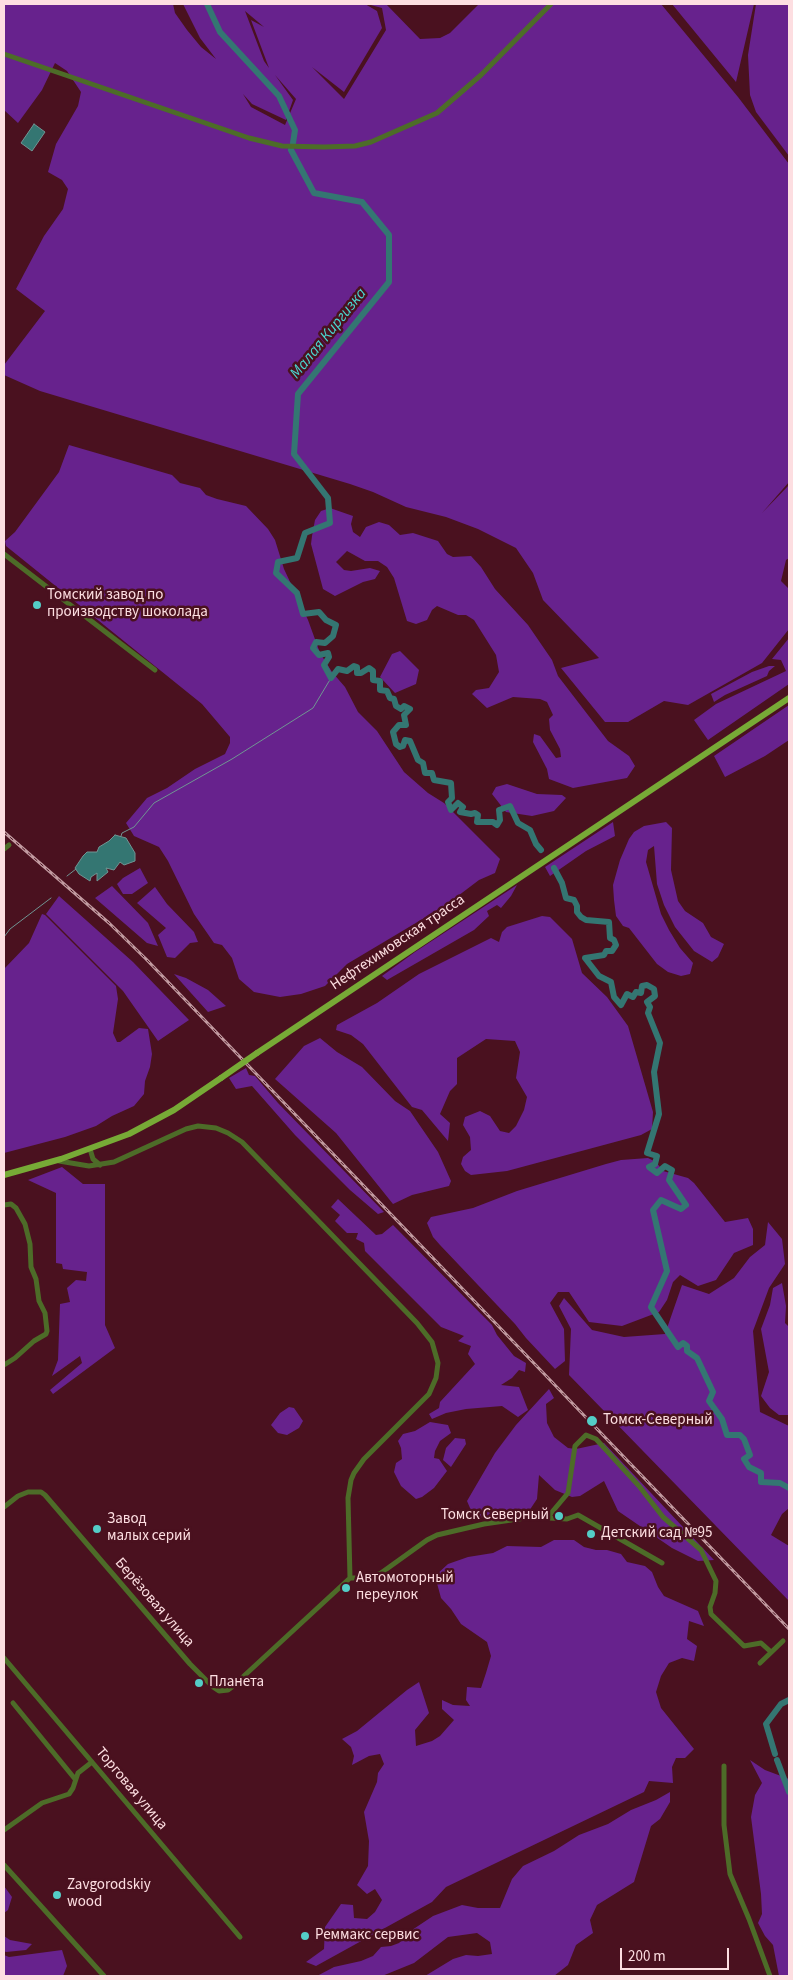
<!DOCTYPE html>
<html>
<head>
<meta charset="utf-8">
<style>
	body { margin:0 }
	#map { position:relative; width:793px; height:1980px; overflow:hidden; background:#4a111f; font-family:"Source Sans 3",sans-serif }
	canvas { display:block }
	.frame { position:absolute; inset:0; border:5px solid #fddee1; pointer-events:none }
	.scale { position:absolute; left:620px; top:1948px; width:109px; height:22px; box-sizing:border-box; border:2px solid #fddee1; border-top:0; padding-left:6px; font-size:15px; line-height:18px; white-space:nowrap; color:#fddee1; -webkit-text-stroke:4px #4a111f; paint-order:stroke }
</style>
</head>
<body>
<div id="map">
<canvas width="793" height="1980"></canvas>
<div class="frame"></div>
<div class="scale">200 m</div>
</div>
<script>
const ctx = document.querySelector('canvas').getContext('2d');
ctx.lineJoin = 'round';
function paint(path, color) {
  ctx.fillStyle = color;
  ctx.fill(path, 'evenodd');
}
function toPath(rows) {
  const path = new Path2D();
  for (const r of rows) {
    path.moveTo(r[0], r[1]);
    for (let i = 2; i < r.length; i += 2) path.lineTo(r[i], r[i + 1]);
  }
  return path;
}
function trace(path, color, width, dash) {
  ctx.strokeStyle = color;
  ctx.lineWidth = width;
  ctx.lineCap = dash ? 'butt' : 'round';
  ctx.setLineDash(dash || []);
  ctx.stroke(path);
}
function label(font, color, halo, rows, align = 'center') {
  ctx.font = font + ' "Source Sans 3",sans-serif';
  ctx.lineWidth = 5;
  ctx.setLineDash([]);
  ctx.textBaseline = 'middle';
  ctx.strokeStyle = halo;
  ctx.fillStyle = color;
  for (const [text, x, y, turn = 0] of rows) {
    ctx.save();
    ctx.translate(x, y);
    ctx.rotate((+turn || 0) * Math.PI / 180);
    ctx.textAlign = isNaN(turn) ? turn : align;
    if (halo) ctx.strokeText(text, 0, 0);
    ctx.fillText(text, 0, 0);
    ctx.restore();
  }
}
paint(toPath([
	[4,4,173,4,175,13,187,30,201,47,216,59,200,38,183,4,365,4,377,11,382,28,344,92,312,67,344,99,386,30,382,8,367,4,386,4,420,39,440,38,450,33,479,4,661,4,738,97,789,164,789,482,762,513,789,485,789,558,786,560,781,581,789,589,789,629,762,663,688,705,664,701,628,722,605,722,561,668,599,658,543,600,533,573,516,548,478,529,446,517,406,507,373,492,350,484,40,391,4,375,4,365,45,311,16,289,44,236,63,209,68,189,62,180,48,172,56,144,78,106,81,92,67,71,55,63,42,90,18,123,4,110],
	[245,11,264,27,251,20,269,68,264,61],
	[275,75,296,99,285,125,251,107,243,94,252,104,286,120,293,100],
	[672,4,754,4,736,82],
	[756,4,789,4,789,156,756,112,750,95,748,55],
	[69,445,172,475,180,483,200,488,206,495,217,499,246,506,268,529,275,540,284,569,308,620,320,653,332,672,345,687,358,712,377,731,404,772,428,793,444,803,500,859,495,873,479,880,446,905,347,964,325,986,301,994,280,997,254,992,239,979,232,958,222,945,214,943,194,914,168,861,159,847,134,836,126,823,147,798,167,788,195,769,225,754,230,743,230,737,202,704,6,546,5,541,15,532,59,472],
	[330,508,353,516,351,524,353,532,360,537,366,527,379,522,389,525,400,535,413,533,438,541,447,554,453,557,471,556,481,567,495,589,528,625,552,660,558,676,608,741,629,756,635,766,627,778,573,788,549,779,547,769,533,742,534,734,540,736,556,758,561,757,560,749,550,730,549,719,553,715,547,702,540,699,513,697,487,708,472,694,476,690,489,688,499,672,496,655,474,620,466,615,458,615,437,606,432,610,427,620,416,624,407,621,394,578,387,567,378,561,365,561,347,551,336,562,344,570,351,571,370,568,380,571,375,579,363,582,335,596,323,589,311,544,312,536,315,520,321,511],
	[789,638,789,684,708,740,694,720,716,704,786,671,781,660,772,659],
	[400,651,419,670,416,684,395,693,380,677,392,654],
	[769,666,775,666,769,671,767,676,725,695,714,702,711,694,752,672],
	[789,705,789,740,765,756,725,777,714,756],
	[507,784,537,794,562,795,566,798,554,811,532,816,506,812,492,794,496,787],
	[613,822,615,836,586,851,550,876,545,867],
	[666,822,672,828,671,870,678,901,685,911,703,923,711,937,724,944,718,957,712,962,694,951,675,927,664,905,657,884,654,846,648,850,646,862,661,914,669,930,680,948,693,963,690,974,681,976,668,972,657,964,629,928,623,926,616,916,614,900,613,885,620,860,629,839,634,832,644,826],
	[140,868,148,883,132,894,123,894,117,884,123,878],
	[517,885,511,896,501,908,497,905,487,911,489,916,474,930,387,980,382,976,415,952],
	[112,886,148,923,158,946,147,943,95,898],
	[155,887,167,904,194,932,198,942,190,943,175,958,167,957,158,935,166,928,137,903],
	[59,896,133,962,189,1020,158,1041,123,991,46,914],
	[42,914,45,915,116,986,118,999,113,1033,117,1042,120,1042,139,1028,148,1029,152,1054,150,1067,145,1081,144,1094,134,1106,112,1116,96,1126,65,1137,4,1153,4,969,29,943],
	[542,916,550,917,572,939,582,973,607,997,628,1026,653,1112,652,1129,641,1135,507,1171,471,1175,465,1171,461,1164,463,1157,471,1150,470,1137,463,1125,465,1117,480,1111,490,1116,500,1131,509,1133,516,1126,524,1110,527,1097,516,1078,520,1052,515,1041,486,1039,457,1058,457,1084,450,1091,440,1114,450,1123,448,1141,422,1110,412,1107,363,1044,351,1035,336,1030,337,1025,377,1003,419,974,491,938,499,942,502,932,507,927],
	[174,974,186,978,208,990,226,1006,208,1012],
	[320,1038,337,1052,362,1067,395,1101,410,1111,438,1152,451,1181,449,1186,412,1195,393,1204,336,1133,275,1079,304,1046],
	[246,1068,249,1075,255,1076,278,1103,384,1212,378,1214,350,1190,295,1135,252,1086,236,1089,229,1078],
	[648,1158,656,1162,663,1171,688,1178,694,1183,725,1222,748,1218,753,1229,753,1245,734,1253,716,1280,698,1286,680,1275,673,1282,667,1300,659,1312,622,1326,589,1322,569,1292,558,1292,550,1303,564,1329,565,1361,555,1369,526,1338,515,1324,440,1245,433,1237,427,1223,431,1217,473,1208,517,1191,606,1164,621,1160],
	[62,1167,83,1184,105,1184,105,1325,115,1348,53,1394,50,1390,82,1363,80,1356,52,1376,58,1360,60,1304,70,1302,67,1288,76,1280,86,1281,87,1272,63,1269,62,1264,56,1263,56,1193,28,1180],
	[338,1199,376,1235,382,1234,393,1225,492,1325,497,1335,514,1356,526,1363,525,1372,519,1370,512,1378,501,1385,519,1387,528,1410,518,1417,502,1406,466,1409,446,1413,432,1419,429,1414,439,1408,440,1402,475,1364,468,1354,471,1346,458,1341,464,1336,441,1327,365,1251,364,1243,356,1239,358,1233,347,1233,335,1221,340,1215,331,1207],
	[768,1222,782,1239,785,1264,769,1288,753,1331,760,1412,789,1426,789,1508,782,1514,771,1535,789,1546,789,1601,569,1375,571,1329,559,1306,564,1298,592,1330,624,1337,665,1334,682,1285,709,1294,734,1278,750,1257,765,1245],
	[782,1283,786,1306,785,1323,789,1327,789,1415,779,1415,770,1408,761,1396,769,1372,761,1329,770,1305,773,1288],
	[549,1389,554,1398,546,1404,547,1423,554,1437,568,1448,576,1449,604,1443,714,1560,698,1561,672,1548,618,1511,604,1481,580,1496,572,1497,555,1490,539,1475,537,1499,529,1511,472,1519,473,1515,467,1501,495,1453,516,1425],
	[289,1407,294,1408,303,1421,299,1428,287,1435,278,1433,271,1425,280,1413],
	[430,1422,448,1425,451,1433,440,1441,435,1451,434,1458,439,1459,447,1471,434,1488,422,1497,416,1499,401,1486,394,1472,396,1463,402,1459,401,1448,398,1441,403,1434,415,1431],
	[455,1438,465,1439,466,1444,451,1467,443,1460,446,1448],
	[554,1540,574,1540,584,1547,596,1550,607,1550,621,1554,627,1562,645,1566,652,1572,658,1587,664,1596,698,1611,704,1626,689,1621,687,1639,697,1646,694,1661,682,1658,669,1663,661,1676,656,1692,661,1708,694,1749,685,1758,676,1758,672,1767,673,1783,649,1781,644,1792,446,1887,432,1902,316,1966,306,1962,324,1949,325,1927,341,1904,353,1905,354,1918,367,1919,375,1912,382,1900,375,1889,367,1894,357,1885,368,1866,369,1841,364,1812,377,1782,378,1773,384,1764,380,1754,369,1756,352,1765,354,1756,351,1747,342,1739,357,1731,407,1690,419,1682,429,1713,415,1730,416,1746,432,1741,440,1736,454,1720,442,1709,442,1700,453,1705,470,1706,466,1700,467,1687,481,1688,486,1673,491,1656,487,1642,461,1624,451,1609,441,1598,435,1576,448,1564,468,1557,493,1553,507,1546,541,1547],
	[750,1760,765,1770,789,1779,789,1976,779,1976,773,1945,765,1936,758,1923,762,1914,761,1894,751,1817,755,1795,762,1783],
	[670,1792,670,1802,660,1819,651,1826,634,1882,597,1905,590,1920,593,1933,576,1945,568,1965,554,1976,425,1976,453,1959,466,1955,478,1956,492,1954,490,1942,477,1933,448,1937,414,1963,382,1976,317,1976,334,1967,361,1961,373,1956,381,1947,391,1946,399,1943,412,1930,433,1916,462,1905,478,1908,500,1908,512,1879,523,1866,554,1851,579,1835,608,1824,631,1810,656,1800],
	[4,1886,12,1897,8,1910,4,1913],
	[4,1936,10,1940,32,1944,26,1950,6,1952,4,1951],
	[62,1950,67,1966,63,1976,4,1976,4,1955,9,1957]
]), '#67228d');
const water = toPath([
	[34,124,45,132,32,151,21,143,34,124],
	[115,835,126,838,135,853,135,861,124,865,120,862,114,870,106,868,108,872,97,881,97,873,91,877,90,881,79,874,75,868,83,856,87,852,97,852,99,847,109,841,115,835]
]);
paint(water, '#347672');
trace(water, '#709593', 1);
trace(toPath([
	[121,836,122,833,134,827,154,803,232,759,313,708,331,678],
	[67,876,76,869],
	[4,937,10,929,51,898]
]), '#709593', 1);
trace(toPath([
	[207,4,220,32,279,96,295,130,293,143],
	[291,150,314,193,362,202,389,235,389,282,298,394,294,454,328,498,330,523,305,533,297,558,278,562,276,573,297,593,303,614,319,612,326,620,336,625,333,636,325,643,316,642,313,648,319,655,328,653,329,657,324,665,331,678,338,669,347,671,354,666,357,667,357,673,361,673,369,668,373,671,373,680,380,681,380,690,387,691,390,698,394,699,396,706,401,709,404,706,410,709,404,715,406,725,399,725,393,732,396,744,400,747,403,746,405,740,410,741,418,760,423,763,425,773,432,773,434,780,451,783,452,798,448,802,451,810,458,803,463,807,460,812,471,814,475,813,478,815,477,822,493,822,497,825,500,820,499,810,510,806,518,823,530,830,536,844,541,850],
	[554,868,562,883,566,898,574,900,577,906,577,912,581,917,586,920,609,922,610,938,614,940,616,945,612,951,606,951,604,955,585,958,599,976,611,982,614,997,621,1005,627,994,633,997,636,992,641,993,642,986,647,985,654,989,655,996,647,1002,650,1007,648,1013,660,1043,654,1072,659,1114,647,1153,657,1156,655,1164,649,1167,657,1173,665,1166,672,1170,669,1180,686,1205,681,1209,661,1200,653,1210,667,1271,651,1307,678,1347,683,1343,687,1346,687,1351,697,1358,713,1392,709,1401,722,1419,727,1435,740,1435,744,1439,750,1455,744,1459,749,1467,761,1473,761,1482,780,1483,789,1488],
	[775,1754,766,1724,781,1704,789,1700],
	[777,1760,789,1792]
]), '#347672', 6);
trace(toPath([
	[4,54,249,138,282,146,324,147,355,146,371,142,437,113,481,75,551,4],
	[4,554,155,670],
	[4,849,9,845],
	[90,1149,93,1159,100,1165],
	[59,1161,89,1166,114,1162,186,1129,198,1126,216,1128,228,1133,242,1142,417,1323,432,1342,438,1363,436,1378,429,1394,364,1459,354,1473,351,1480,348,1498,350,1578],
	[4,1205,11,1204,16,1208,25,1224,30,1244,31,1267,36,1279,39,1301,45,1313,47,1331,46,1334,34,1341,15,1358,4,1365],
	[4,1507,18,1496,28,1492,41,1492,45,1495,190,1664,213,1687,219,1691,228,1690,232,1687,350,1578],
	[547,1518,568,1493,575,1446,586,1435,596,1439,639,1486,663,1517,701,1550,716,1581,715,1593,710,1607,711,1614,744,1646,761,1643,771,1652],
	[350,1578,368,1578,381,1573,427,1540,437,1535,484,1524,532,1517,567,1519,578,1515,662,1563],
	[4,1658,240,1937],
	[760,1663,783,1641],
	[13,1703,75,1779],
	[724,1766,724,1825,730,1874,749,1919,770,1976],
	[4,1830,42,1803,69,1794,73,1788,78,1773,92,1762],
	[4,1865,104,1976]
]), '#4d6c28', 5);
trace(toPath([
	[257,1053,789,698],
	[4,1175,61,1159,129,1134,174,1110,221,1078]
]), '#77aa36', 6);
const rail = toPath([
	[4,832,109,923,146,959,789,1629]
]);
trace(rail, '#c29ba1', 3);
trace(rail, '#4a111f', 1, [4]);
trace(toPath([
	[221,1078,257,1053]
]), '#77aa36', 6);
for (const [x, y, r, color] of [
	[37,605,5,"#54cdc7"],
	[592,1421,6,"#54cdc7"],
	[559,1516,5,"#54cdc7"],
	[97,1529,5,"#54cdc7"],
	[591,1534,5,"#54cdc7"],
	[346,1588,5,"#54cdc7"],
	[199,1683,5,"#54cdc7"],
	[57,1895,5,"#54cdc7"],
	[305,1936,5,"#54cdc7"]
]) {
  const dot = new Path2D();
  dot.arc(x, y, r, 0, 2 * Math.PI);
  ctx.fillStyle = color;
  ctx.fill(dot);
  trace(dot, '#4a111f', 2);
}
label('15px', '#fddee1', '#4a111f', [
	["Томский завод по",47,596],
	["производству шоколада",47,613],
	["Томск-Северный",603,1421],
	["Томск Северный",549,1516,"right"],
	["Завод",107,1520],
	["малых серий",107,1537],
	["Детский сад №95",601,1534],
	["Автомоторный",356,1579],
	["переулок",356,1596],
	["Планета",209,1683],
	["Zavgorodskiy",67,1886],
	["wood",67,1903],
	["Реммакс сервис",315,1936]
], 'left');
label('15px', '#fddee1', '#4a111f', [
	["Нефтехимовская трасса",398,943,-34],
	["Берёзовая улица",154,1603,49],
	["Торговая улица",131,1789,50]
]);
label('italic 16px', '#4ad7d0', '#4a111f', [
	["Малая Киргизка",329,334,-51]
]);
</script>
</body>
</html>
